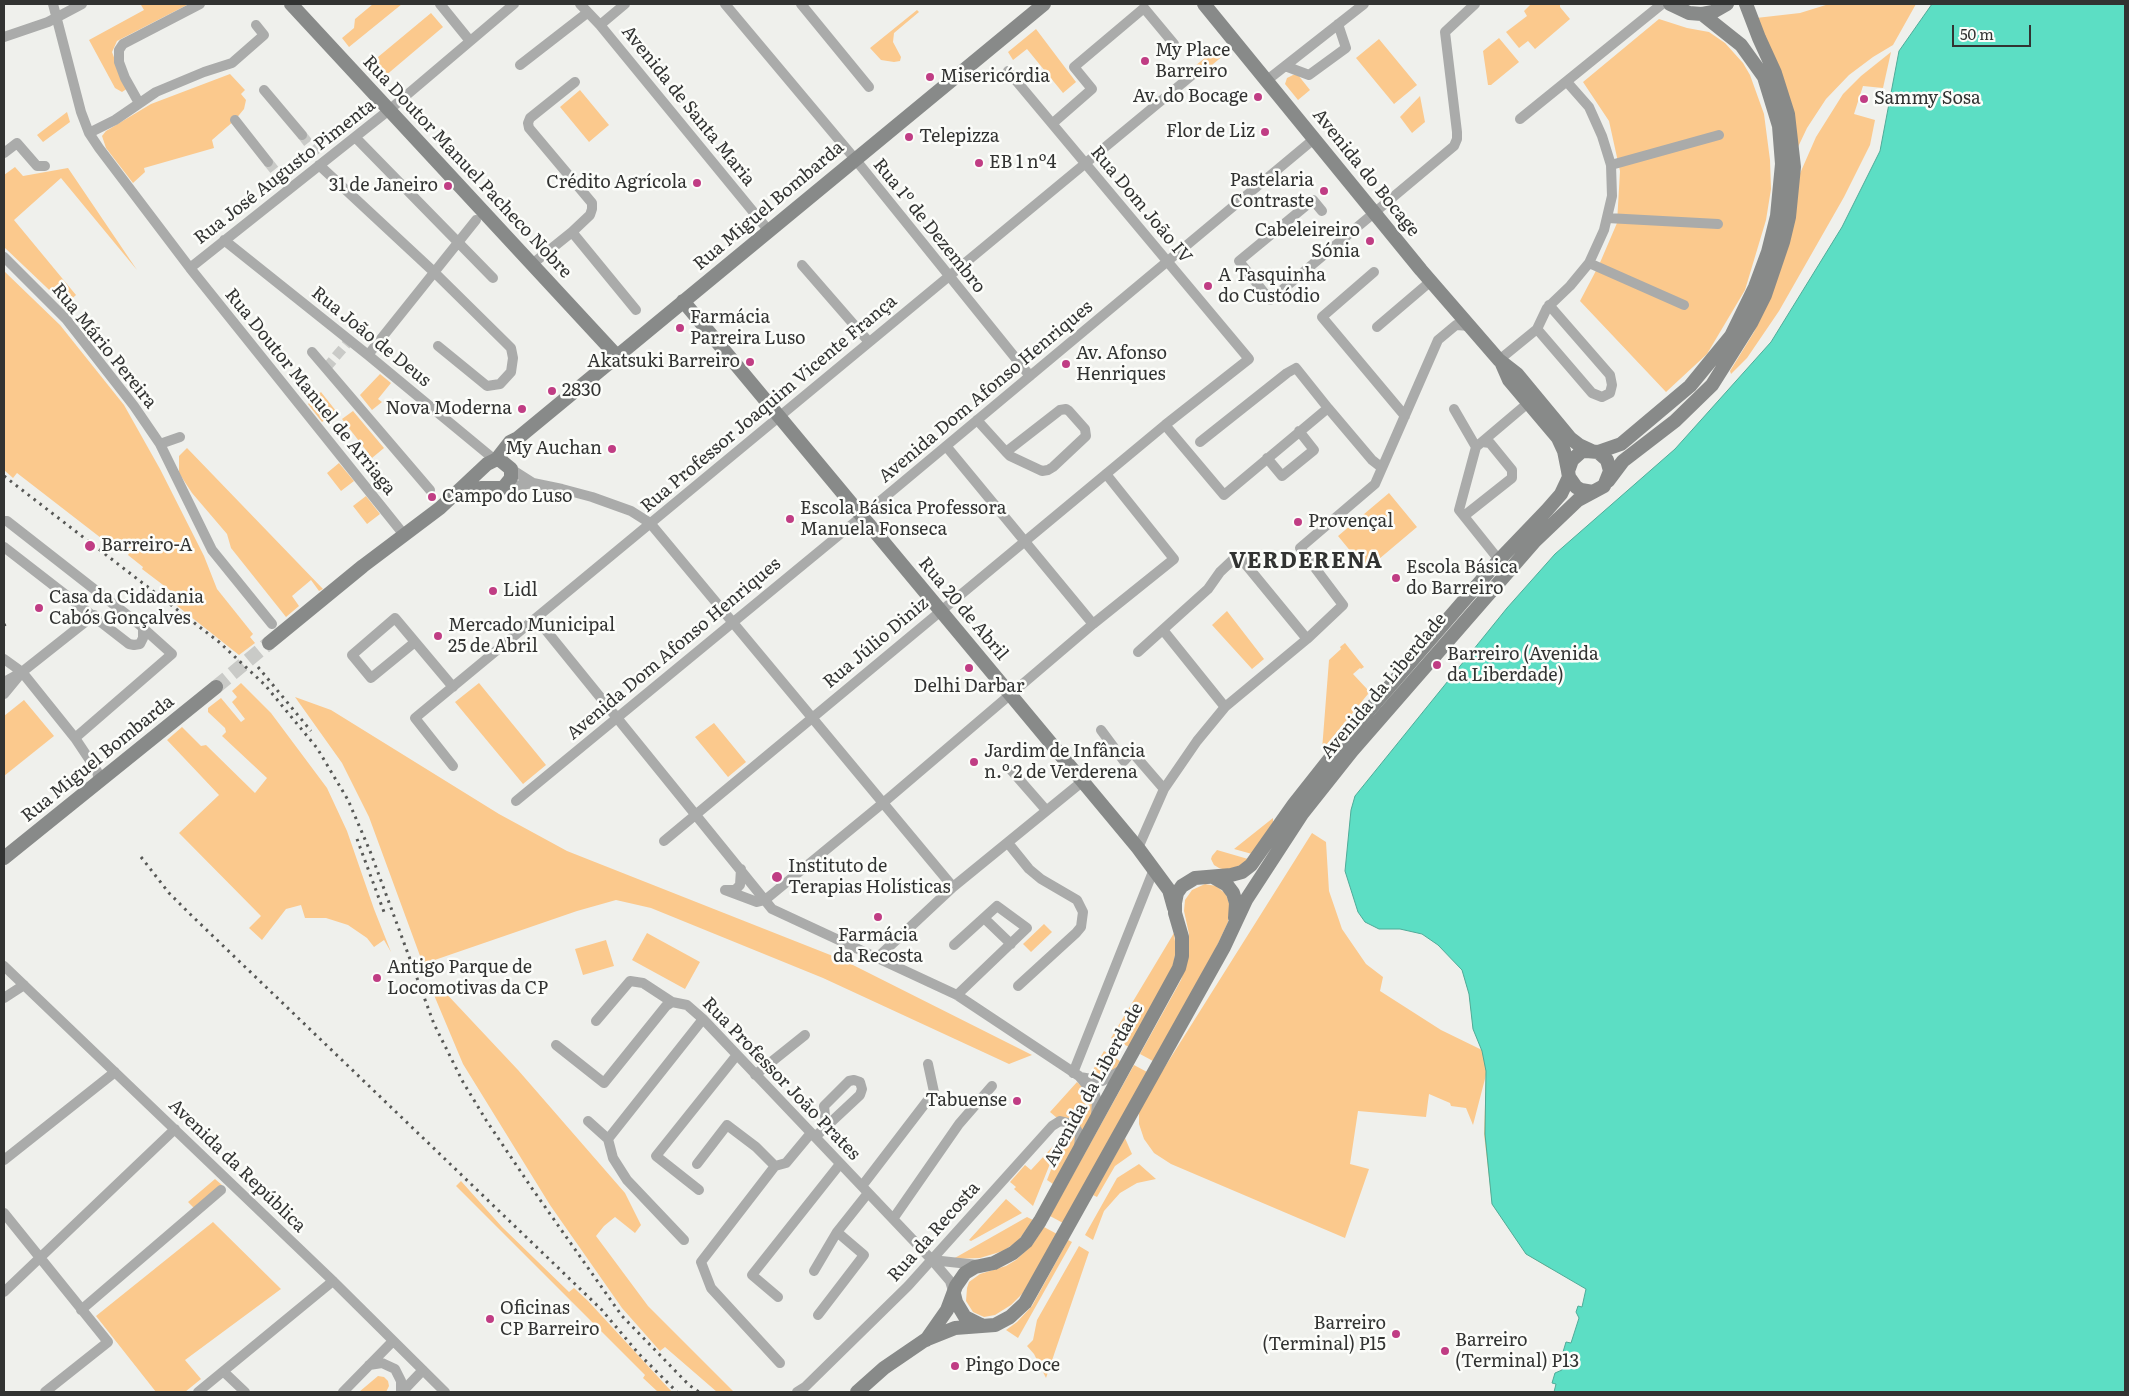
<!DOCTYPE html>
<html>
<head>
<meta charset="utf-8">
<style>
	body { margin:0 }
	#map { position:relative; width:2129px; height:1396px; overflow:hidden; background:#eff0ec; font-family:Literata,serif }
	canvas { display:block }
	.frame { position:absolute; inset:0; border:5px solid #323332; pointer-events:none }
	.scale { position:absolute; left:1952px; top:25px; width:79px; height:22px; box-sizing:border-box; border:2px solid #323332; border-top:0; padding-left:6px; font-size:15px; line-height:18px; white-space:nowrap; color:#323332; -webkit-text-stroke:4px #fcfdfa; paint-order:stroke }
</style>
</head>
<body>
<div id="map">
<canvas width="2129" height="1396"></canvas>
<div class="frame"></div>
<div class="scale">50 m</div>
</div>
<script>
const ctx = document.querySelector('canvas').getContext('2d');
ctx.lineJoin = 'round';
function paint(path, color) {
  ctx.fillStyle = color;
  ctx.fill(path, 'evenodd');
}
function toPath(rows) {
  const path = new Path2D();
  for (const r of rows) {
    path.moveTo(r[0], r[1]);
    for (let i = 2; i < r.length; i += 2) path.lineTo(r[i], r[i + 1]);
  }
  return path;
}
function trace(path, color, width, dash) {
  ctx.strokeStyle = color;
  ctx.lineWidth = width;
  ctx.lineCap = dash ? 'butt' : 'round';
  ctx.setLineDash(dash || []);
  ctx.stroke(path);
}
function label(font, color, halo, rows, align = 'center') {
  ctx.font = font + ' Literata,serif';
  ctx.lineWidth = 5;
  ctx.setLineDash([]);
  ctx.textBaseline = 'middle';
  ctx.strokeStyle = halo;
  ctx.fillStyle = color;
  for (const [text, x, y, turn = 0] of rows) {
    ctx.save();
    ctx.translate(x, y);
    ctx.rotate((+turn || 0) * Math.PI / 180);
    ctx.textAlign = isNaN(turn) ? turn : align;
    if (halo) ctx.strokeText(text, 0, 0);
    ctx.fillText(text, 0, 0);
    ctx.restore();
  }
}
paint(toPath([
	[143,4,189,4,117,41,112,52,118,68,128,88,122,92,115,88,89,40,144,10,141,5],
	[373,4,402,4,349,47,342,38,354,28,355,19],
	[1531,4,1560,4,1560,7,1570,19,1535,49,1528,41,1519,48,1506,32,1527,16,1524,11],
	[1829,4,1916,4,1893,45,1873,57,1849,75,1826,99,1807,128,1798,147,1756,18,1800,13],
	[917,10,919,12,894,33,893,42,901,57,900,61,894,62,881,60,870,48],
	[431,13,443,27,378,82,366,67],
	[1659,19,1687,28,1709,32,1725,43,1743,63,1750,75,1764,114,1770,160,1771,189,1766,220,1745,290,1707,354,1666,392,1580,301,1599,265,1617,223,1620,171,1609,121,1583,82],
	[1036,29,1076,82,1063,93,1027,49,1013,60,1008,52],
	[1499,38,1519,62,1491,85,1488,85,1483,51],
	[1379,39,1417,85,1394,104,1356,58],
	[1218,47,1224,55,1195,79,1189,71],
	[1891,52,1883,88,1863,86,1854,114,1875,120,1870,145,1844,197,1779,311,1747,358,1731,374,1730,371,1754,332,1765,308,1798,178,1816,137,1843,94,1861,76],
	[230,74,245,90,241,94,246,100,244,109,235,120,212,140,214,148,144,168,145,172,133,183,106,148,102,136,106,131,151,104],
	[1293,75,1298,75,1310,90,1298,100,1285,84,1287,78],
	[580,90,609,125,589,142,560,107],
	[1420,96,1425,122,1412,133,1400,117],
	[67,112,70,122,43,142,37,135],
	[15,167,23,176,68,168,137,270,61,178,14,220,76,295,65,305,4,247,4,175],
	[4,271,60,325,124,405,160,469,204,556,217,589,253,634,250,637,255,643,239,655,166,597,171,591,142,569,143,567,128,555,129,553,103,536,101,538,17,473,13,478,4,470],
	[380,374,391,383,378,399,382,402,372,410,360,395],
	[321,392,336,411,322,422,308,404],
	[353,411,384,448,372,458,342,419],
	[187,448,323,589,319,591,311,580,292,596,299,606,286,617,231,548,227,534,192,493,179,473,179,456],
	[339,463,354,481,341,491,327,473],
	[1389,493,1417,527,1366,570,1338,536],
	[366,496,380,514,367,524,353,506],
	[1227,611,1264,659,1252,669,1212,625],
	[1345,643,1364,667,1361,669,1360,668,1353,674,1367,689,1368,694,1322,750,1329,660,1341,649,1340,647],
	[241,683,271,713,327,788,347,831,374,909,391,952,384,940,374,947,367,938,348,925,326,918,305,918,301,905,286,909,262,940,249,928,261,916,179,833,219,795,167,740,182,727,201,746,206,745,255,793,267,778,222,736,226,732,225,728,208,712,208,708,221,698,241,722,245,719,232,702,237,697,232,691],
	[479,683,546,765,523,784,455,702],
	[295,697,331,710,499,814,567,851,843,960,1032,1055,1009,1064,823,978,651,908,616,900,577,911,423,964,369,817,342,763],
	[24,700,54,736,4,776,4,716],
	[714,723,746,762,728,777,695,737],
	[1273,818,1273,822,1252,854,1234,849],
	[1312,833,1326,842,1329,891,1342,929,1366,964,1383,977,1380,991,1441,1030,1482,1050,1473,1029,1469,994,1462,970,1580,1277,1549,1268,1526,1254,1492,1204,1484,1134,1486,1075,1473,1125,1466,1108,1451,1106,1450,1103,1429,1094,1426,1117,1358,1111,1350,1164,1369,1169,1345,1238,1171,1164,1154,1153,1144,1139,1139,1124,1139,1108],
	[1217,850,1248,859,1242,865,1226,870,1219,868,1214,865,1211,859,1212,856],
	[1205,884,1216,886,1226,894,1230,906,1228,922,1215,950,1153,1061,1140,1054,1181,980,1189,954,1189,934,1184,911,1185,900,1192,890],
	[1044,924,1052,932,1031,952,1023,944],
	[647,933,700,962,685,989,632,960],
	[1174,933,1176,950,1173,966,1129,1047,1111,1038],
	[606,940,614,966,583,975,575,949],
	[441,988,518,1070,625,1193,641,1225,635,1233,615,1217,604,1226,596,1236,648,1306,734,1392,717,1392,665,1347,660,1351,622,1308,550,1205,463,1064,434,995],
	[1104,1051,1120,1061,1115,1070,1102,1076,1090,1075],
	[1134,1065,1147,1072,1063,1223,1050,1216],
	[1077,1082,1089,1093,1093,1103,1092,1114,1083,1130,1057,1118,1050,1112],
	[1068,1126,1075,1131,1076,1143,1053,1184,1047,1180],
	[1125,1138,1132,1154,1115,1166,1097,1197,1093,1195],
	[1056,1143,1058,1144,1033,1206,1014,1189,1016,1187,1010,1182,1025,1165,1031,1170],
	[1139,1164,1156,1179,1137,1183,1120,1193,1104,1211,1093,1240,1085,1235,1117,1178],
	[215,1179,222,1185,195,1209,188,1202],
	[461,1181,502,1227,569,1292,574,1288,588,1301,672,1392,658,1392,643,1378,645,1375,456,1186],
	[1006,1199,1022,1213,971,1241,969,1240],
	[1027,1217,1033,1220,1018,1241,1003,1251,980,1258,953,1259],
	[213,1222,281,1289,185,1360,201,1379,185,1392,156,1392,96,1316],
	[1044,1227,1057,1234,1023,1293,1011,1305,995,1315,984,1317,973,1312,966,1301,967,1288,969,1282,980,1274,1006,1266,1016,1260,1033,1244],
	[1068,1240,1072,1242,1018,1338,1006,1330,1017,1322,1032,1306],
	[1079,1246,1089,1252,1046,1378,1034,1354,1027,1346,1033,1340,1037,1320],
	[378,1376,384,1377,388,1381,389,1386,386,1392,359,1392]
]), '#fbc98d');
const water = toPath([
	[1932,4,2125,4,2125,1392,1554,1392,1556,1384,1552,1383,1555,1373,1562,1370,1566,1358,1563,1352,1566,1342,1571,1343,1579,1318,1576,1312,1578,1306,1582,1307,1586,1289,1526,1254,1492,1204,1485,1134,1486,1071,1482,1051,1473,1029,1469,994,1462,970,1438,945,1422,934,1400,929,1379,929,1365,922,1358,912,1345,871,1351,810,1355,796,1507,608,1555,554,1675,449,1771,342,1842,227,1880,151,1899,51,1932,4]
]);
paint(water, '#5cdec4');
trace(water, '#4fab98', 1);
trace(toPath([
	[302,135,323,162],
	[268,162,289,188],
	[326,368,350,340]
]), '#c9cac7', 10, [10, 5]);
trace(toPath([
	[216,687,269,643]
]), '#c9cac7', 14, [14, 7]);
trace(toPath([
	[53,4,81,112,89,133,99,148,190,268,405,536],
	[440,4,470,41],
	[580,4,600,25,769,231],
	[725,4,855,159,1030,376],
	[801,4,869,87],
	[600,25,625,4],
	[4,37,48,22,82,4],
	[520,65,587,13],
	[1285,66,1309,75,1346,48,1338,24],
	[1266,81,1364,4],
	[264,90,302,135],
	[139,103,125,78,119,62,119,50,123,44,200,4],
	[1520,119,1662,4],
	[235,120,268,162],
	[1053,123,1092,89,1074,67,1144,8,1174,44],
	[89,133,115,120,156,92,204,72,232,63,264,35,256,25],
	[355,137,493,278],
	[4,153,17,143,37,166,45,166],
	[319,165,434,272,505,342,511,348,513,358,511,372,500,384,487,386,438,346],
	[1611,165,1719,135],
	[1322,211,1313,200,1239,261,1270,300,1454,146,1457,139,1457,132,1445,32,1475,4],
	[1607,218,1718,224],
	[572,232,636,310],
	[224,240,368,355,495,460],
	[4,257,66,319,134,406,160,444,180,437],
	[1589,263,1684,305],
	[531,265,572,232,590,215,592,209,592,203,529,128,528,123,530,118,575,82],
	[802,265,869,342],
	[190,268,389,110,514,4],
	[1374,272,1322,317,1405,416],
	[1377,327,1431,281],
	[1537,329,1592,393,1602,397,1610,393,1612,385,1610,375,1549,305],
	[312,352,430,490],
	[368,355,476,220],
	[1499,360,1537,329,1547,308,1570,286,1589,263,1604,230,1612,196,1611,165,1602,136,1589,107,1567,82],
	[1328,408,1372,460,1381,467],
	[1454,409,1476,447],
	[977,420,1006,452,1010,456,1042,471,1048,470,1053,467,1086,436,1085,429,1069,411,1066,409,1060,410,1006,452],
	[1165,425,1224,495,1328,408,1296,368,1287,373,1200,442],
	[160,444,212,550,272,624],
	[946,446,1093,624],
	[1267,458,1282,476,1314,450,1299,431],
	[511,469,533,483],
	[503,488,533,483,562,489,592,497,631,511,650,523,953,887],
	[1464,516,1512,478,1512,470,1490,443,1482,442],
	[4,521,7,521,140,625,143,628,143,638,140,644,134,645,129,644,4,547],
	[1499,560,1459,510,1476,447,1528,403],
	[536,618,772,909,957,995,1079,1076,1095,1095,1097,1101,1096,1116],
	[1163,630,1225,707],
	[415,642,371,678,352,655,395,618,453,687],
	[1138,652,1208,589,1220,572,1238,555,1307,639],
	[4,659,22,672,75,738,97,771,98,776,97,785],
	[4,682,22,672,94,615],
	[4,694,18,677],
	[1101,730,1124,761,1132,752,1164,789],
	[75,738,172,654,143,628],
	[453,766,415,718,1191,76],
	[1011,770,1046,810],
	[516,801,861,517,1314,139],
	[664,841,1165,425,1249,359,1008,71],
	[1008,843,1029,869,1041,879,1077,900,1083,912,1081,927,1076,933,1018,986],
	[1138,848,1164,789,1197,741,1225,707,1307,639,1343,605,1300,548,1375,484,1438,340,1456,325,1470,326],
	[741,869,740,885,735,890,725,890,757,902,765,900,883,803,1093,624,1174,559,1106,474],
	[984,918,1011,944],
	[954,945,997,906,1027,928,957,995],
	[877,958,953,887,1083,781],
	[4,966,333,1281,445,1392],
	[4,998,24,985],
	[596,1021,630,981,643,983,672,1002,687,1005,703,1019,932,1260,950,1281,954,1294],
	[556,1045,604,1083,666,1006,672,1002],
	[1073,1073,1154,869],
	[755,1075,805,1035],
	[1080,1077,1102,1081,1122,1070],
	[588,1121,608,1139,703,1019],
	[815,1137,860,1095,862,1089,860,1082,854,1080,849,1081,824,1106,826,1125],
	[608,1139,613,1158,627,1180,684,1240],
	[4,1160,115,1072],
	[697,1164,727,1125,756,1147,775,1166,701,1262,711,1288,780,1363],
	[775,1166,786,1163,811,1133],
	[862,1186,934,1092,928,1064],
	[699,1190,656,1156,736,1056],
	[4,1213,108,1342,45,1392],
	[893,1219,959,1124,992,1086],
	[932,1260,978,1265],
	[814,1271,837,1232,868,1193],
	[4,1292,175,1129],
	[778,1297,752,1275,840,1164],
	[81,1310,221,1190],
	[818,1315,864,1255,837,1232],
	[369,1365,382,1363,395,1369,401,1381,401,1392],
	[224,1372,245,1392],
	[198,1392,333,1281],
	[343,1392,393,1341],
	[402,1392,423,1370],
	[797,1392,805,1387,908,1286,1052,1126,1060,1121,1073,1124,1080,1135,1079,1148]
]), '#aaabaa', 10);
trace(toPath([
	[291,4,617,356],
	[1204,4,1421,270,1499,360,1517,374,1570,438,1579,445,1592,451],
	[1670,4,1689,13,1702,14,1713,12,1727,4],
	[683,301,1138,848,1169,890,1174,908],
	[1502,364,1509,380,1558,438,1564,451,1568,471],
	[1598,452,1621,444,1690,386,1731,336,1755,287,1768,252,1777,216,1782,164,1779,126,1764,77,1741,45,1702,14],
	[496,460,510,442,518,438,1044,4],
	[1608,481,1623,461,1675,421,1712,385,1751,323,1765,295,1783,242,1789,217,1794,167,1788,114,1775,73,1759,38,1746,4],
	[269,643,363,566,440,508,487,464,495,460,500,460,511,469,511,478,503,488,482,488,459,492],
	[4,858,216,687],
	[1213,877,1227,885,1233,893,1236,903,1235,918],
	[954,1294,956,1302,965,1317,981,1325],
	[926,1340,947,1310,956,1286,965,1273,975,1267,994,1263,1013,1253,1026,1242,1040,1221,1179,968,1182,956,1182,937,1175,913,1175,903,1177,893,1182,886,1195,878,1231,875,1242,872,1251,865,1294,804,1358,723,1499,560,1547,510,1561,494,1569,477],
	[857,1392,884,1368,925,1340,955,1328,995,1325,1010,1317,1025,1303,1224,947,1246,900,1302,814,1352,751,1535,541,1578,500,1604,486,1610,471,1607,460,1598,452,1586,451,1581,452,1572,460,1568,471,1569,477,1576,487,1581,490,1593,492]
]), '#888a89', 14);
trace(toPath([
	[4,476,219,642,265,685,317,748,348,800,370,851,434,1024,463,1082,486,1120,531,1187,622,1316,689,1385,699,1392],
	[4,624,7,630],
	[258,667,311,731],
	[357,839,384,912],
	[141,857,169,893,190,914,601,1309,639,1354,677,1392]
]), '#575856', 3, [2.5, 5]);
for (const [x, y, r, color] of [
	[1145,61,5,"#c03d84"],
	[930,77,5,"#c03d84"],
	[1258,97,5,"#c03d84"],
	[1864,99,5,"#c03d84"],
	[1265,132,5,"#c03d84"],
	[909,137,5,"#c03d84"],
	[979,163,5,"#c03d84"],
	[697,183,5,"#c03d84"],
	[448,186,5,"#c03d84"],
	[1324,191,5,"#c03d84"],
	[1370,241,5,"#c03d84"],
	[1208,286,5,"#c03d84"],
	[680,328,5,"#c03d84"],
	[750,362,5,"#c03d84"],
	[1066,364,5,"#c03d84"],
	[552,391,5,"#c03d84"],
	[522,409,5,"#c03d84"],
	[612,449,5,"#c03d84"],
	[432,497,5,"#c03d84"],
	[790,519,5,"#c03d84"],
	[1298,522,5,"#c03d84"],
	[90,546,6,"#c03d84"],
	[1396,578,5,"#c03d84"],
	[493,591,5,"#c03d84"],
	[39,608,5,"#c03d84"],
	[438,636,5,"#c03d84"],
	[1437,665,5,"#c03d84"],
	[969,668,5,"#c03d84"],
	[974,762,5,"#c03d84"],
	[777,877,6,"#c03d84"],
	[878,917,5,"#c03d84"],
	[377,978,5,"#c03d84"],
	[1017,1101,5,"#c03d84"],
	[490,1319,5,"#c03d84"],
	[1396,1334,5,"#c03d84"],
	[1445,1351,5,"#c03d84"],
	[955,1366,5,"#c03d84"]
]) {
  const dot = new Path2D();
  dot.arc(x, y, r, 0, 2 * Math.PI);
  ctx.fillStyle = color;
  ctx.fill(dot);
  trace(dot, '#fcfdfa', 2);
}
label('18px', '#323332', '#fcfdfa', [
	["My Place",1155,51],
	["Barreiro",1155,72],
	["Misericórdia",940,77],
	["Av. do Bocage",1248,97,"right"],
	["Sammy Sosa",1874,99],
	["Flor de Liz",1255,132,"right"],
	["Telepizza",919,137],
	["EB 1 nº4",989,163],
	["Pastelaria",1314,181,"right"],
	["Contraste",1314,202,"right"],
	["Crédito Agrícola",687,183,"right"],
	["31 de Janeiro",438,186,"right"],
	["Cabeleireiro",1360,231,"right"],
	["Sónia",1360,252,"right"],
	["A Tasquinha",1218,276],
	["do Custódio",1218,297],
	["Farmácia",690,318],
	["Parreira Luso",690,339],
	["Av. Afonso",1076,354],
	["Henriques",1076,375],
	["Akatsuki Barreiro",740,362,"right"],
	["2830",562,391],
	["Nova Moderna",512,409,"right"],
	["My Auchan",602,449,"right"],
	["Campo do Luso",442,497],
	["Escola Básica Professora",800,509],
	["Manuela Fonseca",800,530],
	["Provençal",1308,522],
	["Barreiro-A",101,546],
	["Escola Básica",1406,568],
	["do Barreiro",1406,589],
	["Lidl",503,591],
	["Casa da Cidadania",49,598],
	["Cabós Gonçalves",49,619],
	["Mercado Municipal",448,626],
	["25 de Abril",448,647],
	["Barreiro (Avenida",1447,655],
	["da Liberdade)",1447,676],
	["Delhi Darbar",969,687,"center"],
	["Jardim de Infância",984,752],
	["n.º 2 de Verderena",984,773],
	["Instituto de",788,867],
	["Terapias Holísticas",788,888],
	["Farmácia",878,936,"center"],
	["da Recosta",878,957,"center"],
	["Antigo Parque de",387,968],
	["Locomotivas da CP",387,989],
	["Tabuense",1007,1101,"right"],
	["Oficinas",500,1309],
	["CP Barreiro",500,1330],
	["Barreiro",1386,1324,"right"],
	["(Terminal) P15",1386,1345,"right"],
	["Barreiro",1455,1341],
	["(Terminal) P13",1455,1362],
	["Pingo Doce",965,1366]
], 'left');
label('18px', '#323332', '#fcfdfa', [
	["Avenida de Santa Maria",688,106,51],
	["Rua Doutor Manuel Pacheco Nobre",467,167,47],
	["Rua José Augusto Pimenta",285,172,-38],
	["Avenida do Bocage",1366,173,51],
	["Rua Dom João IV",1141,205,50],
	["Rua Miguel Bombarda",769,206,-40],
	["Rua 1º de Dezembro",929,226,51],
	["Rua João de Deus",371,337,39],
	["Rua Mário Pereira",104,346,51],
	["Rua Doutor Manuel de Arriaga",310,392,51],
	["Avenida Dom Afonso Henriques",986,392,-40],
	["Rua Professor Joaquim Vicente França",769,404,-40],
	["Rua 20 de Abril",963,609,50],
	["Rua Júlio Diniz",876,643,-40],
	["Avenida Dom Afonso Henriques",674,649,-40],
	["Avenida da Liberdade",1384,686,-50],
	["Rua Miguel Bombarda",98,759,-39],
	["Rua Professor João Prates",781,1079,46],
	["Avenida da Liberdade",1094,1085,-61],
	["Avenida da República",237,1166,44],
	["Rua da Recosta",934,1232,-48]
]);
ctx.letterSpacing = '1px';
label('bold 22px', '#323332', '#fcfdfa', [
	["VERDERENA",1306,562]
]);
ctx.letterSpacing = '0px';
</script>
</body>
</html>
